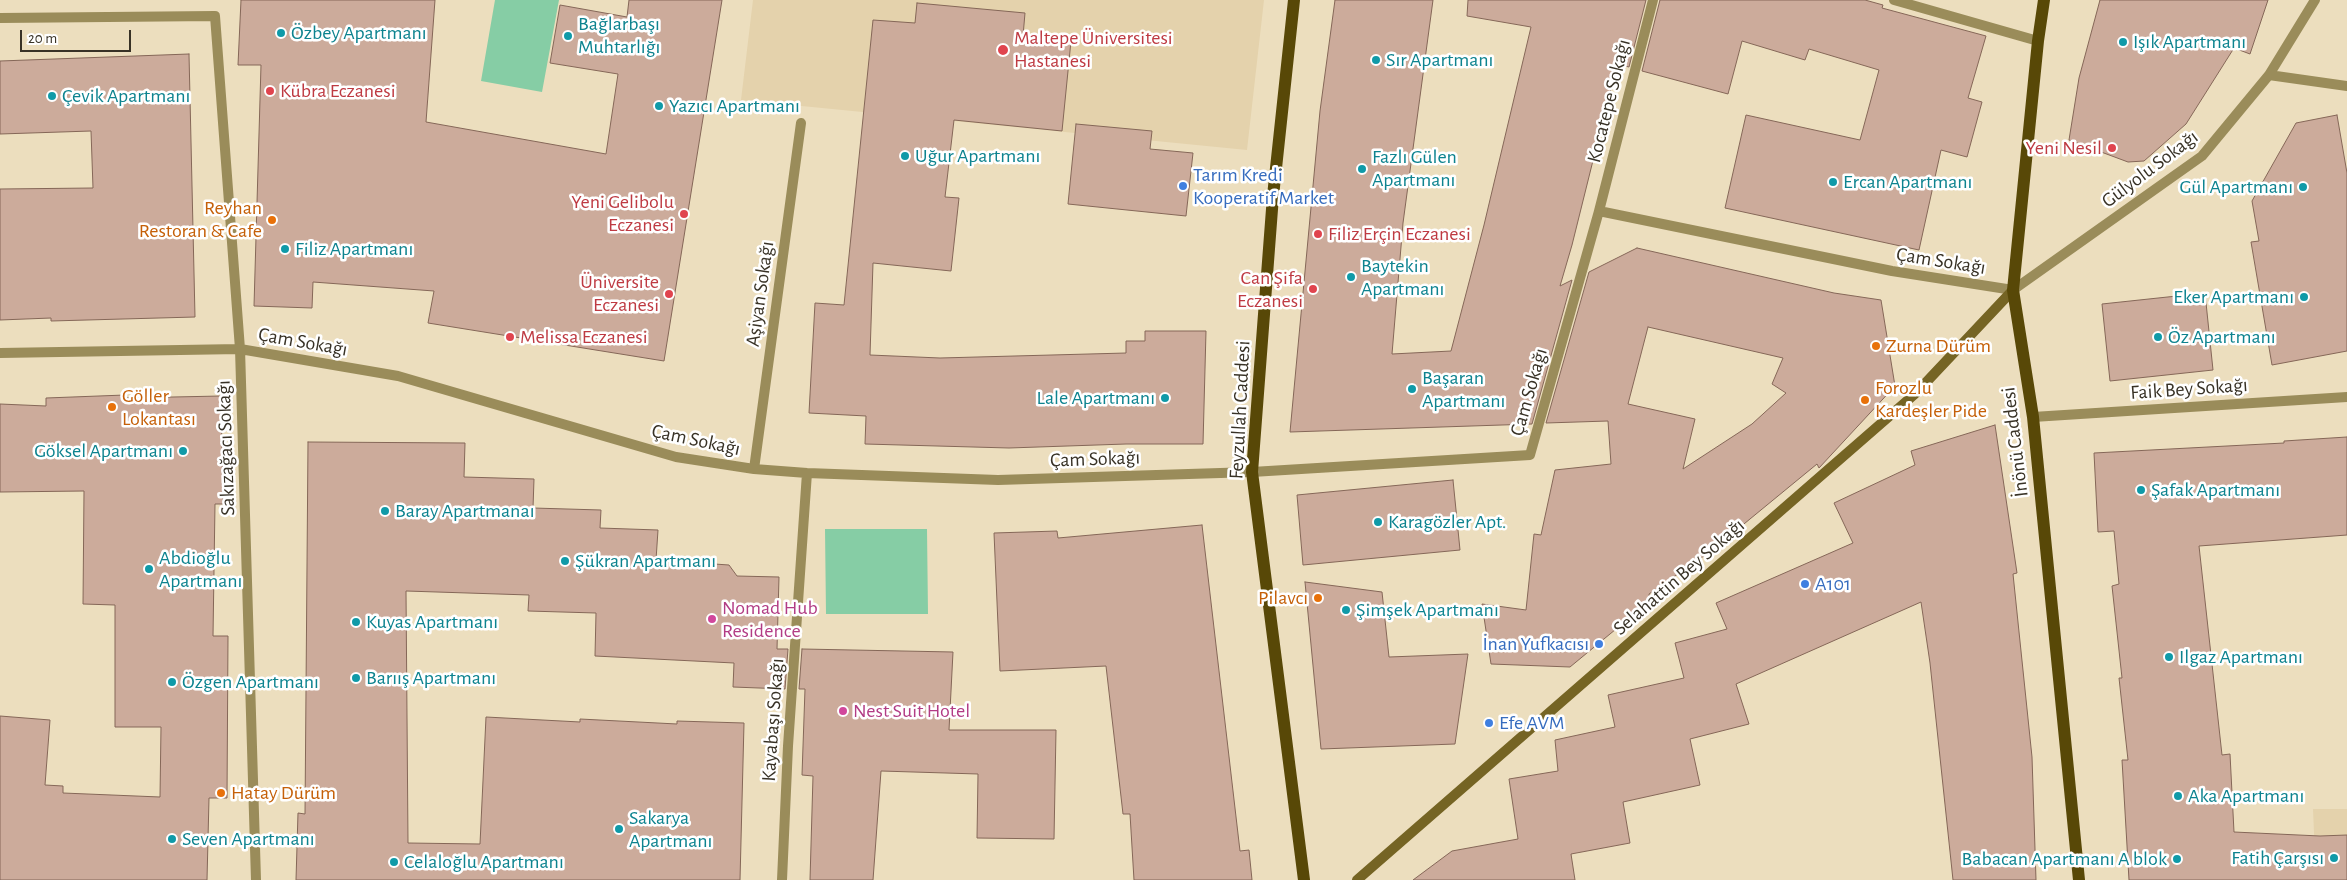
<!DOCTYPE html>
<html>
<head>
<meta charset="utf-8">
<style>
	body { margin:0 }
	#map { position:relative; width:2347px; height:880px; overflow:hidden; background:#ecdebe; font-family:"Alegreya Sans",sans-serif }
	canvas { display:block }
	.scale { position:absolute; left:20px; top:30px; width:111px; height:22px; box-sizing:border-box; border:2px solid #383226; border-top:0; padding-left:6px; font-size:15px; line-height:18px; white-space:nowrap; color:#383226; -webkit-text-stroke:4px #fff; paint-order:stroke }
</style>
</head>
<body>
<div id="map">
<canvas width="2347" height="880"></canvas>
<div class="scale">20 m</div>
</div>
<script>
const ctx = document.querySelector('canvas').getContext('2d');
ctx.lineJoin = 'round';
function paint(path, color) {
  ctx.fillStyle = color;
  ctx.fill(path, 'evenodd');
}
function toPath(rows) {
  const path = new Path2D();
  for (const r of rows) {
    path.moveTo(r[0], r[1]);
    for (let i = 2; i < r.length; i += 2) path.lineTo(r[i], r[i + 1]);
  }
  return path;
}
function trace(path, color, width, dash) {
  ctx.strokeStyle = color;
  ctx.lineWidth = width;
  ctx.lineCap = dash ? 'butt' : 'round';
  ctx.setLineDash(dash || []);
  ctx.stroke(path);
}
function label(font, color, halo, rows, align = 'center') {
  ctx.font = font + ' "Alegreya Sans",sans-serif';
  ctx.lineWidth = 5;
  ctx.setLineDash([]);
  ctx.textBaseline = 'middle';
  ctx.strokeStyle = halo;
  ctx.fillStyle = color;
  for (const [text, x, y, turn = 0] of rows) {
    ctx.save();
    ctx.translate(x, y);
    ctx.rotate((+turn || 0) * Math.PI / 180);
    ctx.textAlign = isNaN(turn) ? turn : align;
    if (halo) ctx.strokeText(text, 0, 0);
    ctx.fillText(text, 0, 0);
    ctx.restore();
  }
}
paint(toPath([
	[753,0,1264,0,1247,150,741,100],
	[2313,809,2347,809,2347,880,2316,880]
]), '#e4d2ac');
paint(toPath([
	[495,0,559,0,542,92,481,81],
	[825,529,927,529,928,614,826,614]
]), '#86cda5');
const building = toPath([
	[241,0,435,0,426,122,606,154,618,74,550,63,560,5,627,17,629,0,722,0,664,361,428,323,434,291,313,282,312,308,254,306,261,65,238,65,241,0],
	[1335,0,1433,0,1403,223,1392,354,1451,351,1484,225,1531,27,1467,16,1468,0,1646,0,1629,67,1617,64,1572,245,1560,286,1572,280,1532,424,1290,432,1320,111,1335,0],
	[1660,0,1865,0,1883,5,1882,8,1986,36,1968,98,1982,102,1967,157,1941,150,1919,250,1725,208,1746,115,1860,140,1879,70,1809,49,1805,60,1742,41,1728,94,1642,71,1660,0],
	[2100,0,2268,0,2250,54,2234,48,2186,124,2144,161,2128,162,2069,140,2079,78,2100,0],
	[917,3,1025,13,1023,36,1071,41,1062,131,954,120,945,197,959,198,951,271,873,263,870,355,940,358,1126,353,1126,341,1145,341,1145,331,1206,331,1203,444,1126,444,1009,448,865,444,866,416,809,413,815,303,844,305,873,20,915,23,917,3],
	[189,54,195,317,51,321,51,318,0,320,0,189,93,188,91,131,0,134,0,61,189,54],
	[2337,115,2347,173,2347,351,2272,365,2251,242,2259,241,2252,201,2296,123,2337,115],
	[1076,124,1152,131,1150,149,1193,153,1186,216,1068,204,1076,124],
	[1637,248,1834,293,1881,300,1895,386,1819,468,1817,464,1711,551,1649,594,1650,601,1570,667,1491,664,1482,604,1526,610,1534,534,1541,535,1555,470,1611,464,1608,421,1546,423,1589,272,1637,248],
	[1648,327,1783,358,1772,384,1786,393,1752,424,1683,469,1695,419,1628,404,1648,327],
	[2205,293,2213,370,2110,381,2102,304,2205,293],
	[125,395,125,398,221,396,223,504,215,504,213,636,228,636,227,798,209,798,207,880,0,880,0,716,50,720,45,785,63,786,63,793,160,797,161,727,115,727,115,605,83,604,84,491,0,492,0,404,46,406,46,398,125,395],
	[1995,425,2017,573,2013,574,2032,757,2036,880,1953,880,1930,663,1921,602,1736,684,1749,724,1690,739,1700,785,1623,802,1630,843,1571,854,1575,880,1413,880,1452,851,1518,839,1509,779,1558,771,1555,740,1615,727,1608,695,1684,678,1675,643,1727,629,1716,603,1853,543,1834,503,1915,465,1911,451,1995,425],
	[2347,437,2347,535,2199,546,2222,755,2230,754,2234,832,2320,836,2347,835,2347,880,2129,880,2122,760,2128,760,2119,678,2122,678,2112,586,2119,584,2114,531,2098,532,2094,453,2284,443,2284,441,2347,437],
	[308,442,465,443,464,477,534,479,533,508,601,510,600,528,658,530,656,560,729,565,737,576,779,577,777,649,788,649,785,689,733,687,734,663,595,656,596,613,528,611,529,595,406,591,408,843,480,844,486,717,580,722,580,719,677,724,677,721,744,723,740,880,296,880,298,813,305,814,308,442],
	[1453,480,1460,550,1303,565,1297,495,1453,480],
	[1202,525,1240,851,1249,850,1252,880,1134,880,1130,814,1123,814,1106,666,1000,671,994,533,1057,531,1058,538,1202,525],
	[1305,582,1382,592,1389,657,1468,654,1455,744,1321,749,1305,582],
	[802,649,953,652,949,730,1056,730,1054,839,977,838,978,774,881,771,873,880,810,880,813,776,802,775,805,689,799,689,802,649]
]);
paint(building, '#ccab9b');
trace(building, '#856758', 1);
trace(toPath([
	[1894,0,2038,41],
	[0,18,215,16,240,349,256,880],
	[2269,75,2347,86],
	[1599,211,1653,0],
	[0,353,240,349,398,376,676,457,754,469,807,473,998,480,1252,472,1530,455,1599,211,1892,271,2013,290,2202,156,2269,75,2315,0],
	[2033,417,2347,397],
	[754,469,801,123],
	[782,880,788,746,807,473]
]), '#9a8c5a', 10);
trace(toPath([
	[1357,880,1916,393,2013,290]
]), '#756424', 10);
trace(toPath([
	[1294,0,1273,196,1252,472,1304,880],
	[2044,0,2038,41,2013,290,2033,417,2079,880]
]), '#584807', 12);
for (const [x, y, r, color] of [
	[281,33,5,"#0f9aa8"],
	[568,36,5,"#0f9aa8"],
	[2123,42,5,"#0f9aa8"],
	[1003,50,6,"#e0444e"],
	[1376,60,5,"#0f9aa8"],
	[270,91,5,"#e0444e"],
	[52,96,5,"#0f9aa8"],
	[659,106,5,"#0f9aa8"],
	[2112,148,5,"#e0444e"],
	[905,156,5,"#0f9aa8"],
	[1362,169,5,"#0f9aa8"],
	[1833,182,5,"#0f9aa8"],
	[1183,186,5,"#3f7fe0"],
	[2303,187,5,"#0f9aa8"],
	[684,214,5,"#e0444e"],
	[272,220,5,"#e8710a"],
	[1318,234,5,"#e0444e"],
	[285,249,5,"#0f9aa8"],
	[1351,277,5,"#0f9aa8"],
	[1313,289,5,"#e0444e"],
	[669,294,5,"#e0444e"],
	[2304,297,5,"#0f9aa8"],
	[510,337,5,"#e0444e"],
	[2158,337,5,"#0f9aa8"],
	[1876,346,5,"#e8710a"],
	[1412,389,5,"#0f9aa8"],
	[1165,398,5,"#0f9aa8"],
	[1865,400,5,"#e8710a"],
	[112,407,5,"#e8710a"],
	[183,451,5,"#0f9aa8"],
	[2141,490,5,"#0f9aa8"],
	[385,511,5,"#0f9aa8"],
	[1378,522,5,"#0f9aa8"],
	[565,561,5,"#0f9aa8"],
	[149,569,5,"#0f9aa8"],
	[1805,584,5,"#3f7fe0"],
	[1318,598,5,"#e8710a"],
	[1346,610,5,"#0f9aa8"],
	[712,619,5,"#d1479c"],
	[356,622,5,"#0f9aa8"],
	[1599,644,5,"#3f7fe0"],
	[2169,657,5,"#0f9aa8"],
	[356,678,5,"#0f9aa8"],
	[172,682,5,"#0f9aa8"],
	[843,711,5,"#d1479c"],
	[1489,723,5,"#3f7fe0"],
	[221,793,5,"#e8710a"],
	[2178,796,5,"#0f9aa8"],
	[619,829,5,"#0f9aa8"],
	[172,839,5,"#0f9aa8"],
	[2334,858,5,"#0f9aa8"],
	[2177,859,5,"#0f9aa8"],
	[394,862,5,"#0f9aa8"]
]) {
  const dot = new Path2D();
  dot.arc(x, y, r, 0, 2 * Math.PI);
  ctx.fillStyle = color;
  ctx.fill(dot);
  trace(dot, '#fff', 2);
}
label('20px', '#0d838f', '#fff', [
	["Bağlarbaşı",578,24],
	["Muhtarlığı",578,47],
	["Özbey Apartmanı",291,33],
	["Işık Apartmanı",2133,42],
	["Sır Apartmanı",1386,60],
	["Çevik Apartmanı",62,96],
	["Yazıcı Apartmanı",669,106],
	["Uğur Apartmanı",915,156],
	["Fazlı Gülen",1372,157],
	["Apartmanı",1372,180],
	["Ercan Apartmanı",1843,182],
	["Gül Apartmanı",2293,187,"right"],
	["Filiz Apartmanı",295,249],
	["Baytekin",1361,266],
	["Apartmanı",1361,289],
	["Eker Apartmanı",2294,297,"right"],
	["Öz Apartmanı",2168,337],
	["Başaran",1422,378],
	["Apartmanı",1422,401],
	["Lale Apartmanı",1155,398,"right"],
	["Göksel Apartmanı",173,451,"right"],
	["Şafak Apartmanı",2151,490],
	["Baray Apartmanaı",395,511],
	["Karagözler Apt.",1388,522],
	["Abdioğlu",159,558],
	["Apartmanı",159,581],
	["Şükran Apartmanı",575,561],
	["Şimşek Apartmanı",1356,610],
	["Kuyas Apartmanı",366,622],
	["Ilgaz Apartmanı",2179,657],
	["Barıış Apartmanı",366,678],
	["Özgen Apartmanı",182,682],
	["Aka Apartmanı",2188,796],
	["Sakarya",629,818],
	["Apartmanı",629,841],
	["Seven Apartmanı",182,839],
	["Fatih Çarşısı",2324,858,"right"],
	["Babacan Apartmanı A blok",2167,859,"right"],
	["Celaloğlu Apartmanı",404,862]
], 'left');
label('20px', '#be3a42', '#fff', [
	["Maltepe Üniversitesi",1014,38],
	["Hastanesi",1014,61],
	["Kübra Eczanesi",280,91],
	["Yeni Nesil",2102,148,"right"],
	["Yeni Gelibolu",674,202,"right"],
	["Eczanesi",674,225,"right"],
	["Filiz Erçin Eczanesi",1328,234],
	["Can Şifa",1303,278,"right"],
	["Eczanesi",1303,301,"right"],
	["Üniversite",659,282,"right"],
	["Eczanesi",659,305,"right"],
	["Melissa Eczanesi",520,337]
], 'left');
label('20px', '#383226', '#fff', [
	["Kocatepe Sokağı",1609,101,-76],
	["Gülyolu Sokağı",2150,169,-37],
	["Çam Sokağı",1941,261,9],
	["Aşiyan Sokağı",760,294,-82],
	["Çam Sokağı",303,342,10],
	["Faik Bey Sokağı",2189,389,-4],
	["Çam Sokağı",1529,392,-74],
	["Feyzullah Caddesi",1240,410,-87],
	["Çam Sokağı",696,440,12],
	["İnönü Caddesi",2015,442,-97],
	["Sakızağacı Sokağı",226,448,-92],
	["Çam Sokağı",1095,459,-2],
	["Selahattin Bey Sokağı",1679,577,-41],
	["Kayabaşı Sokağı",773,720,-86]
]);
label('20px', '#366cbe', '#fff', [
	["Tarım Kredi",1193,175],
	["Kooperatif Market",1193,198],
	["A101",1815,584],
	["İnan Yufkacısı",1589,644,"right"],
	["Efe AVM",1499,723]
], 'left');
label('20px', '#c56008', '#fff', [
	["Reyhan",262,208,"right"],
	["Restoran & Cafe",262,231,"right"],
	["Zurna Dürüm",1886,346],
	["Forozlu",1875,388],
	["Kardeşler Pide",1875,411],
	["Göller",122,396],
	["Lokantası",122,419],
	["Pilavcı",1308,598,"right"],
	["Hatay Dürüm",231,793]
], 'left');
label('20px', '#b23c85', '#fff', [
	["Nomad Hub",722,608],
	["Residence",722,631],
	["Nest Suit Hotel",853,711]
], 'left');
</script>
</body>
</html>
